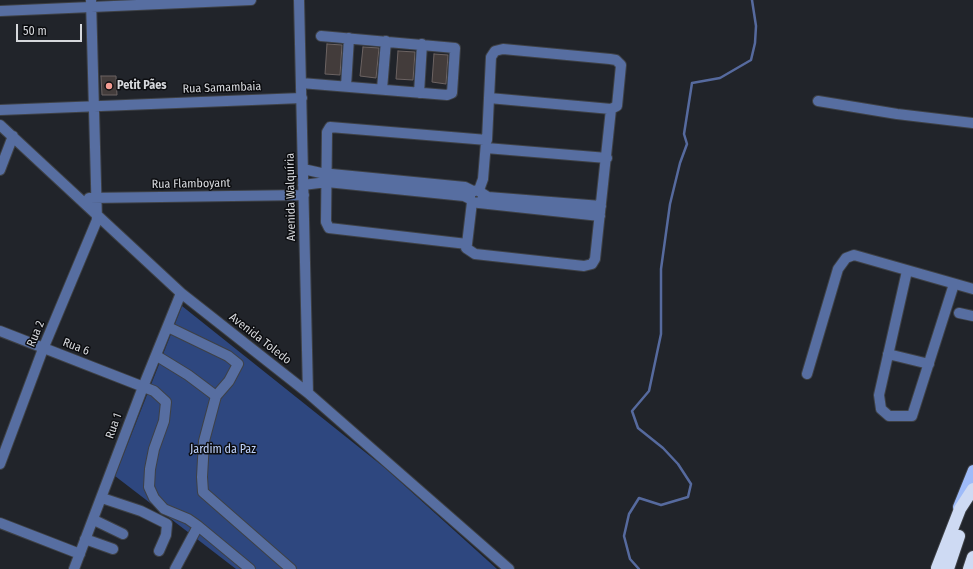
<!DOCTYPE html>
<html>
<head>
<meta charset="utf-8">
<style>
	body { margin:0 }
	#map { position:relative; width:973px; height:569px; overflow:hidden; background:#21242a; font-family:"Fira Sans Condensed",sans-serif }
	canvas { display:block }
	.scale { position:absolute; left:16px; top:24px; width:66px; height:18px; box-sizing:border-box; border:2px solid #d6d8dc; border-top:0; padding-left:5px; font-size:12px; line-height:14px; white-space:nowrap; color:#d6d8dc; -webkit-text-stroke:3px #0c0d10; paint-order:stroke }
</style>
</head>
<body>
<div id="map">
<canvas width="973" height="569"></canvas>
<div class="scale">50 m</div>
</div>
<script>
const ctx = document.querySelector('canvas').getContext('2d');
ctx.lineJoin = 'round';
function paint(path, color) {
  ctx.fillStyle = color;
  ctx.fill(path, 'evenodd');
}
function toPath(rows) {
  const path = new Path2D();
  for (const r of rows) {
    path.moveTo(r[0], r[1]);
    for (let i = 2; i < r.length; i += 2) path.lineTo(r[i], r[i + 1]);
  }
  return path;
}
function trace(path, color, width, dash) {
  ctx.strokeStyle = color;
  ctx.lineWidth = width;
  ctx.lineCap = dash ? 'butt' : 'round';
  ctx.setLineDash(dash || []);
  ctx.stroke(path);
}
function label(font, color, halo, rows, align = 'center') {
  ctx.font = font + ' "Fira Sans Condensed",sans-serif';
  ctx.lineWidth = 3;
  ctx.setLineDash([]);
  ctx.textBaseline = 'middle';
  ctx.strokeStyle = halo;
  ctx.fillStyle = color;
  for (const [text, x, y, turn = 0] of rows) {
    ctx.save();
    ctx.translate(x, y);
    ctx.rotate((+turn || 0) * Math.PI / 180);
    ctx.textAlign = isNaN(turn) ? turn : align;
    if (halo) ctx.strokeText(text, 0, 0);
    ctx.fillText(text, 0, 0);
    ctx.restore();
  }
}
paint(toPath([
	[182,306,385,468,497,569,236,569,115,476]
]), '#2e477f');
trace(toPath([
	[639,569,630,559,624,536,629,514,639,498,661,505,688,497,691,484,678,464,663,448,638,428,632,411,649,391,661,334,661,269,670,204,680,163,687,144,684,134,692,83,720,78,751,60,755,43,756,26,752,0]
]), '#566a9e', 2.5);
const building = toPath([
	[327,44,342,45,340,75,325,74,327,44],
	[363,47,379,48,376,78,360,76,363,47],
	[398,51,415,52,413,80,396,79,398,51],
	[434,54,448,55,446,84,432,82,434,54],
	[101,76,116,76,117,95,102,95,101,76]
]);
paint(building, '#433c3b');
trace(building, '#6c6362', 1);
const minor = toPath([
	[299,0,308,393],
	[0,11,251,0],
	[301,83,447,95,452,93,455,48,321,36],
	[346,86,349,38],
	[382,89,386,41],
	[419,93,422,44],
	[489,98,611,109,617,106,621,65,616,60,610,59,503,49,495,51,491,57,489,98,487,140,330,127,327,132,326,222,329,228,467,244,466,248,475,254,584,266,592,264,595,259,611,109],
	[818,101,897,114,973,123],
	[0,110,302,98],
	[0,125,181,293,308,393,509,569],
	[486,148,607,158],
	[303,169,321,173,465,187,473,191],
	[0,170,13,136],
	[303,185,327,182,464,196,470,199],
	[479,190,483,179,486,142],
	[483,194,483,199,479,203,472,202,470,199,470,193,477,190,488,197,601,206],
	[89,198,304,195],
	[479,203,600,216],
	[467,244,472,202],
	[907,271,879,395,881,409,889,416,912,416,954,284],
	[959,313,973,316],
	[168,327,228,356,238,364,229,381,216,396],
	[0,331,154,391,166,402,164,421,154,449,150,469,149,487,154,498,164,509,188,519,198,526,175,569],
	[888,354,929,364],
	[157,356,188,375,216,396,204,441,202,477,203,492,291,569],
	[807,374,838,269,846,258,854,255,973,289],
	[0,464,43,349,97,220,91,0],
	[102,498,141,511,167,524,166,535,159,551],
	[94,520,123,534],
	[0,523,80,554],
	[198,526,250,569],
	[85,539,113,549],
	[74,569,143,387,181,293]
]);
const major = toPath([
	[958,507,973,470]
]);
const highway = toPath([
	[937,568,960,509,973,489],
	[948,569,959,536],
	[969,569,973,557]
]);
trace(minor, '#3e4146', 12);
trace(major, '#3e4146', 12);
trace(highway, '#3e4146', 14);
trace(minor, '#576ea1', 10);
trace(major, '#9ebbf9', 10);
trace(highway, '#cedaf3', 12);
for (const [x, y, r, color] of [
	[109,86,4,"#f59c92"]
]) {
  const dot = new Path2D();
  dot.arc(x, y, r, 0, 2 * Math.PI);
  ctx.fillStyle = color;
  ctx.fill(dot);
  trace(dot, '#0c0d10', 1.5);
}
label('bold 12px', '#d6d8dc', '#0c0d10', [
	["Petit Pães",117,86]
], 'left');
label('12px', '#d6d8dc', '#0c0d10', [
	["Rua Samambaia",222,88,-2],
	["Rua Flamboyant",191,184,-1],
	["Avenida Walquíria",291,197,-91],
	["Rua 2",36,334,-67],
	["Avenida Toledo",260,339,38],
	["Rua 6",76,347,21],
	["Rua 1",114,426,-70]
]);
label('12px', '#c0d4fe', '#0c0d10', [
	["Jardim da Paz",223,450]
]);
</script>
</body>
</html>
